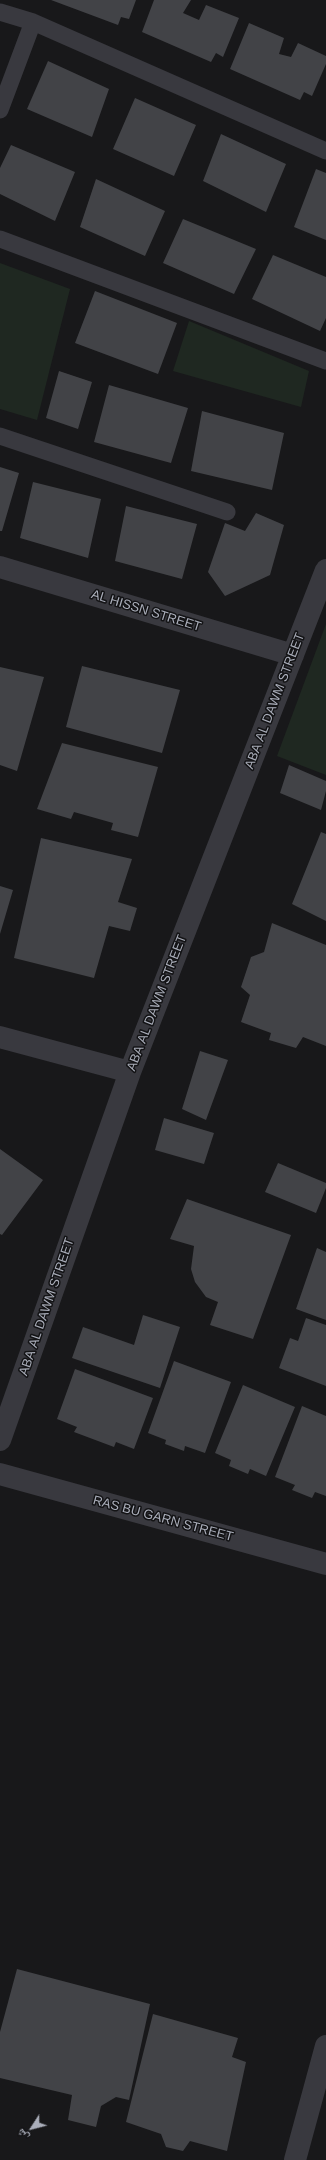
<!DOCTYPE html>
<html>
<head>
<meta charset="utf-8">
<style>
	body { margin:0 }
	#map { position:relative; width:326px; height:2160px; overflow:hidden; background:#18181a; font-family:Helvetica,"Noto Naskh Arabic",sans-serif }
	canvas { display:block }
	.north { position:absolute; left:12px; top:2108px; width:40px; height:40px; -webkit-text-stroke:3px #131315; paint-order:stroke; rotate:234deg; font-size:11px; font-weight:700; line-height:16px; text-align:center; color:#aaaeba }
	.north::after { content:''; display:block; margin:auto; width:14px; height:18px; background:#aaaeba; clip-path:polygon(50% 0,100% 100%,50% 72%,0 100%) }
</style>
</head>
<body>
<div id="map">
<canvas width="326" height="2160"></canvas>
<div class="north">ش</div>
</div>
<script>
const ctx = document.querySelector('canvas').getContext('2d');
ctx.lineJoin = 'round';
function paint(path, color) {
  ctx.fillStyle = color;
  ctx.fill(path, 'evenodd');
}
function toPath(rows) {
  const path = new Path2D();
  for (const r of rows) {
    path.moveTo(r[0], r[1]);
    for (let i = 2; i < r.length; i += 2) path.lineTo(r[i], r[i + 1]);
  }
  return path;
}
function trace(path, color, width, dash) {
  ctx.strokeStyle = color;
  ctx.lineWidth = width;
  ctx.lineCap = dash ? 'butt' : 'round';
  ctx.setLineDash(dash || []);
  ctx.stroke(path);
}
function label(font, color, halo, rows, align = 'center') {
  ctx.font = font + ' Helvetica,sans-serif';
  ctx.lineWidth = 3;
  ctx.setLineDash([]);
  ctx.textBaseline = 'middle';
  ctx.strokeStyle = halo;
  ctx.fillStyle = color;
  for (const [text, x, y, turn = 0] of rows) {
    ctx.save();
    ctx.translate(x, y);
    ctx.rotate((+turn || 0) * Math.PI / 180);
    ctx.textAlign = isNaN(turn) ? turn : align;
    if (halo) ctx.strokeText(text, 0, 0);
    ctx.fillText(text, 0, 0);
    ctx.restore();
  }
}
paint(toPath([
	[0,263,70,289,37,420,0,409],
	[189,321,309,371,301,407,173,371],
	[326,624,326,775,277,756]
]), '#1f2821');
paint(toPath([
	[51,0,136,0,129,19,121,17,118,25],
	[154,0,191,0,183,13,199,20,206,5,239,18,223,57,216,53,211,62,142,32],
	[249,23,284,38,279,54,291,57,298,43,326,56,326,64,312,96,304,92,300,100,230,69],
	[48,61,109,89,92,137,27,109],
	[135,98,196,125,174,176,113,149],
	[221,134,286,164,266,212,203,181],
	[11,145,75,172,55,221,0,194,0,168],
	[316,169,326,173,326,240,294,227],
	[96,179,165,211,145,256,80,227],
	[183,219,256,249,234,294,163,263],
	[273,255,326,277,326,318,320,331,252,299],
	[95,291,177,323,158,374,75,343],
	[59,371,92,382,78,429,46,418],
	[109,385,188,408,171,463,94,442],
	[202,411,284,433,272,490,191,471],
	[0,467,19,473,2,531,0,531],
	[33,482,101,499,88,558,20,538],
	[126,506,197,524,182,579,115,561],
	[256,513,284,525,270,575,225,596,208,572,225,523,245,531],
	[82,666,180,690,162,753,66,727],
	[0,667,44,677,17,771,0,765],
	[62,743,158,767,138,837,111,830,113,823,74,812,71,819,37,809],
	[289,765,326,781,326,791,321,810,280,793],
	[321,832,326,834,326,921,292,904],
	[41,838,132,859,118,902,137,908,130,931,109,926,94,978,14,958],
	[0,886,13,890,0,934],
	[272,923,326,945,326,1046,303,1037,296,1048,269,1040,271,1033,241,1022,250,995,241,987,251,957,264,952],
	[200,1051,228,1060,206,1120,182,1109],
	[164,1118,214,1133,204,1164,155,1150],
	[0,1149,43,1180,2,1235,0,1234],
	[278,1163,326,1183,326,1188,316,1213,265,1192],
	[187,1199,291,1235,253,1339,210,1325,218,1302,206,1297,195,1282,191,1269,194,1246,170,1239],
	[317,1248,326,1252,326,1320,296,1309],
	[143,1315,180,1327,160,1388,72,1358,83,1327,134,1345],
	[306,1318,326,1325,326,1386,279,1368,290,1338,298,1341],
	[174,1361,231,1382,205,1453,185,1446,184,1451,165,1444,166,1440,148,1433],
	[75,1369,153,1398,134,1449,116,1442,114,1447,74,1432,77,1427,57,1419],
	[243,1385,295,1407,266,1476,250,1469,248,1474,229,1466,231,1460,215,1453],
	[302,1406,326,1416,326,1496,315,1492,312,1498,292,1490,295,1485,275,1477],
	[17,1969,150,2004,129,2100,116,2097,101,2106,96,2127,68,2120,72,2095,0,2078,0,2032],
	[153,2014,238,2038,232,2057,246,2062,227,2151,190,2141,183,2151,166,2147,161,2134,126,2122]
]), '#424347');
trace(toPath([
	[0,12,33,22,326,151],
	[0,110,33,22],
	[0,239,326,361],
	[0,436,227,512]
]), '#39393f', 17);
trace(toPath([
	[0,567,293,655],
	[0,1037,130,1072],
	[0,1440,130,1072,326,570],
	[0,1474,326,1564],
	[295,2160,326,2046]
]), '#39393f', 22);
label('13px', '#aaaeba', '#131315', [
	["AL HISSN STREET",146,611,17],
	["ABA AL DAWM STREET",275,701,-69],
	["ABA AL DAWM STREET",157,1003,-69],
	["ABA AL DAWM STREET",47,1307,-71],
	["RAS BU GARN STREET",163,1519,15]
]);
</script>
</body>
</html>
